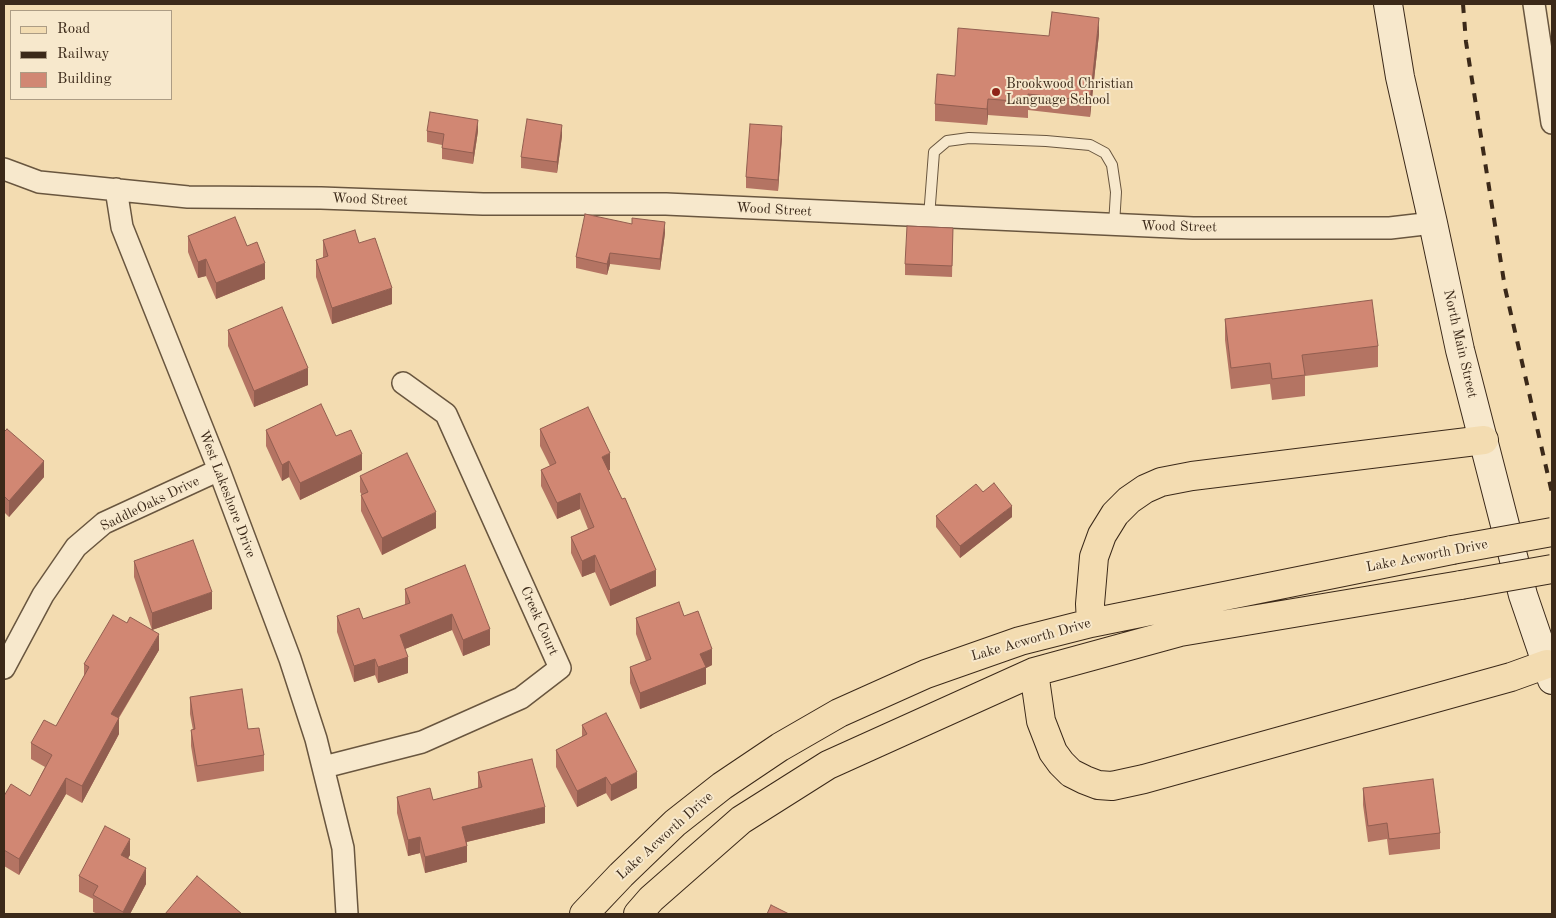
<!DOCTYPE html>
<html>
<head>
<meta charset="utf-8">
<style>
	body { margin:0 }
	#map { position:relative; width:1556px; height:918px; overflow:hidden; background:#f3dcb1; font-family:"Old Standard TT",serif }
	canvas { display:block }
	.frame { position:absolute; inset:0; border:5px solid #3b2919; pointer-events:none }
	.legend { position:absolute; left:10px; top:10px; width:162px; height:90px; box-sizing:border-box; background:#f7e8cc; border:1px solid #ac9c84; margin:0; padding:6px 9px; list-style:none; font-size:15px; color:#3b2919 }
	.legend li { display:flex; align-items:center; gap:10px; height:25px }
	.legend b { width:25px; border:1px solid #ac9c84 }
</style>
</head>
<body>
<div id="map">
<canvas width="1556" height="918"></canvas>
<div class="frame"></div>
<ul class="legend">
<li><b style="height:6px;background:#f3dcb1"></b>Road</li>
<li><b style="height:6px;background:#3b2919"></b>Railway</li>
<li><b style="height:14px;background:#d18773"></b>Building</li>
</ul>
</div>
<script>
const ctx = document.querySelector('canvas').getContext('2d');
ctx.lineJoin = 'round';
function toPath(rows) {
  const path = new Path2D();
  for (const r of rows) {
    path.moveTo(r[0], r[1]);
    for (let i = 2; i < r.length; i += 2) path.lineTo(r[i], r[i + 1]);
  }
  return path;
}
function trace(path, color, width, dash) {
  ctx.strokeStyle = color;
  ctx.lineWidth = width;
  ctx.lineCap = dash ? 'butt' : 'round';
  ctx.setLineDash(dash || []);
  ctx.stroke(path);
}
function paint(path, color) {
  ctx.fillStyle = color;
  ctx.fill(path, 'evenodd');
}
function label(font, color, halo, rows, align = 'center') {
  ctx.font = font + ' "Old Standard TT",serif';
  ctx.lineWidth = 4;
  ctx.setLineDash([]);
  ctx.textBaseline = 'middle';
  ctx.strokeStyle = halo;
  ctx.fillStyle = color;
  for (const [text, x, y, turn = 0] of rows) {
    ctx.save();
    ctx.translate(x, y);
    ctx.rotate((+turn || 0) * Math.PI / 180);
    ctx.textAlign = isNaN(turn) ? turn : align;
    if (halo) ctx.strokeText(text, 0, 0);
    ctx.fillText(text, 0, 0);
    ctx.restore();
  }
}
const lane = toPath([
	[929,217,934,152,947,141,969,138,1046,141,1090,145,1105,153,1112,165,1116,192,1114,225]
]);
const street = toPath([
	[1534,4,1552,123],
	[4,169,39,182,188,197,321,198,483,204,666,204,1193,228,1390,228,1433,223],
	[116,189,122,227,219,470,290,659,316,739,343,848,347,914],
	[4,668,43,595,76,547,104,523,219,470],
	[324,767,422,742,521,698,560,668,446,414,403,383]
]);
const secondary = toPath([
	[1388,4,1400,77,1433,223,1460,350,1523,595,1552,680]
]);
const primary = toPath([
	[1091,623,1090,604,1094,557,1102,535,1115,514,1129,500,1145,489,1161,482,1192,476,1484,440],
	[1034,672,1041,721,1053,752,1061,763,1071,773,1085,780,1098,785,1112,786,1144,779,1511,677,1547,664],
	[584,914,621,875,675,823,722,786,780,747,839,713,926,674,1020,641,1091,623,1452,550],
	[638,914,651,899,741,820,828,765,1034,672,1180,632,1461,585]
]);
trace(lane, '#69563f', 12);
trace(street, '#69563f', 24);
trace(secondary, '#3b2919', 30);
trace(primary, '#3b2919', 30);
trace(lane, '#f7e8cc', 10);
trace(street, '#f7e8cc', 21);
trace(secondary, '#f7e8cc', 28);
trace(primary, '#f3dcb1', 28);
trace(toPath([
	[1463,4,1466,42,1505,288,1552,493]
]), '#3b2919', 4, [9, 9]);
const primaryBridge = toPath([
	[1452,550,1552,532],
	[1461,585,1552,569]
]);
trace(primaryBridge, '#3b2919', 30, []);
trace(primaryBridge, '#f3dcb1', 28);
paint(toPath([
	[1099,34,1090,117,1028,110,1028,118,988,115,987,125,935,121,935,104,955,76,1049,36],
	[427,131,478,131,473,164,442,159,442,145,427,142],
	[562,136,557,173,521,168,521,157],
	[782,137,778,191,746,188,746,177],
	[953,228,952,277,905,275,905,264],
	[665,233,660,270,610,264,607,275,576,268,576,257],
	[188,236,247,246,265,279,216,299,206,276,198,278,188,252],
	[323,240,359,243,392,304,332,324,316,277,316,260,323,258],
	[1225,319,1378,346,1378,367,1305,376,1305,396,1272,400,1270,384,1231,389,1225,340],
	[228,330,308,385,254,407,228,346],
	[540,429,610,470,608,470,656,586,610,606,595,572,582,577,571,553,571,537,588,529,580,509,557,519,541,486,541,470,550,466,540,446],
	[266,430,336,436,362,470,300,500,289,477,282,481,266,446],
	[4,432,44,477,9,517,4,512],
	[360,476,436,528,382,555,361,511,361,495,362,495,360,492],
	[983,492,1012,517,960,558,936,527,936,516],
	[134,561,212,609,152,630,134,577],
	[465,565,490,645,463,656,452,630,405,649,408,673,378,683,375,675,354,682,337,632,337,616,363,619,405,605,405,589],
	[684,616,712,665,706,668,706,684,640,709,630,683,630,667,646,661,636,634,636,618],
	[159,650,119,718,119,734,82,803,66,794,19,875,4,866,4,796,30,796,45,767,31,759,31,743,56,726,84,676,84,664],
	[190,697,248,729,264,755,264,771,197,782,191,746,191,730,193,730,190,714],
	[582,725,637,788,611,801,606,793,577,807,556,767,556,750,582,737],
	[478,772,545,823,467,842,467,862,425,873,420,853,408,856,397,813,397,797,433,800,478,788],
	[1363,788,1440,833,1440,849,1389,855,1387,839,1368,842,1363,805],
	[130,855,128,858,146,884,130,914,98,914,93,912,93,899,79,892,79,876]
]), '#b47463');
paint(toPath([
	[1099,18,1099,34,1090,117,1090,101],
	[988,99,988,115,987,125,987,109],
	[478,120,478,131,473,164,473,153],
	[562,125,562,136,557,173,557,162],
	[782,126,782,137,778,191,778,180],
	[665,222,665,233,660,270,660,259],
	[610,253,610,264,607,275,607,264],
	[206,259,206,276,198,278,198,262],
	[265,263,265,279,216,299,216,283],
	[392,288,392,304,332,324,332,308],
	[308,368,308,385,254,407,254,391],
	[610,453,610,470,602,473,602,457],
	[362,454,362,470,300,500,300,483],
	[44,461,44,477,9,517,9,501],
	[289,461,289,477,282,481,282,465],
	[580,493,580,509,557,519,557,503],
	[1012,506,1012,517,960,558,960,546],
	[436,512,436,528,382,555,382,538],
	[595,555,595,572,582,577,582,561],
	[656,570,656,586,610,606,610,590],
	[212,592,212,609,152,630,152,613],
	[452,614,452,630,400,651,400,635],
	[490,629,490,645,463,656,463,640],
	[159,634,159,650,111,730,111,714],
	[712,649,712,665,706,668,706,684,640,709,640,693,700,654],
	[408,657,408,673,378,683,378,667],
	[375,659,375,675,354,682,354,666],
	[119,718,119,734,82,803,82,786],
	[637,772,637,788,611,801,611,785],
	[606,777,606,793,577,807,577,791],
	[66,778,66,794,19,875,19,859],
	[545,807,545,823,462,843,462,827],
	[420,837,420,853,408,856,408,840],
	[130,839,130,855,121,871,121,855],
	[467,846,467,862,425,873,425,857],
	[146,868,146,884,130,914,123,914,123,912]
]), '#925e50');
const building = toPath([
	[1052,12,1099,18,1090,101,1028,94,1028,102,988,99,987,109,935,104,937,74,955,76,958,28,1049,36,1052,12],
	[430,112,478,120,473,153,442,148,444,134,427,131,430,112],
	[527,119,562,125,557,162,521,157,527,119],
	[750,124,782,126,778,180,746,177,750,124],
	[585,214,632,224,632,218,665,222,660,259,610,253,607,264,576,257,585,214],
	[235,217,247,246,257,242,265,263,216,283,206,259,198,262,188,236,235,217],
	[907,226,953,228,952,266,905,264,907,226],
	[355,230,359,243,375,238,392,288,332,308,316,260,328,256,323,240,355,230],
	[1372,300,1378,346,1302,355,1305,375,1272,379,1270,363,1231,368,1225,319,1372,300],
	[282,307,308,368,254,391,228,330,282,307],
	[321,404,336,436,351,430,362,454,300,483,289,461,282,465,266,430,321,404],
	[588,407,610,453,602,457,622,499,625,498,656,570,610,590,595,555,582,561,571,537,594,527,580,493,557,503,541,470,556,463,540,429,588,407],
	[7,429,44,461,9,501,4,496,4,432,7,429],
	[407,453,436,512,382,538,361,495,368,492,360,476,407,453],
	[994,483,1012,506,960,546,936,516,976,484,983,492,994,483],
	[193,540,212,592,152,613,134,561,193,540],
	[465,565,490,629,463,640,452,614,400,635,408,657,378,667,375,659,354,666,337,616,359,608,363,619,410,603,405,589,465,565],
	[679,602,684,616,698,611,712,649,700,654,706,667,640,693,630,667,651,659,636,618,679,602],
	[113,615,127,623,130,617,159,634,111,714,119,718,82,786,66,778,19,859,4,850,4,796,11,784,30,796,52,755,31,743,44,720,56,726,89,667,84,664,113,615],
	[242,689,248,729,259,728,264,755,197,766,191,730,195,729,190,697,242,689],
	[606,713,637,772,611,785,606,777,577,791,556,750,587,734,582,725,606,713],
	[532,759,545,807,462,827,467,846,425,857,420,837,408,840,397,797,430,788,433,800,482,787,478,772,532,759],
	[1433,779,1440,833,1389,839,1387,823,1368,826,1363,788,1433,779],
	[105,826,130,839,121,855,146,868,123,912,93,895,98,886,79,876,105,826],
	[197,876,242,914,165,914,197,876],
	[771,905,789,914,767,914,771,905]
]);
paint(building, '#d18773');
trace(building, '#925e50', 1);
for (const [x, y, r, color] of [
	[996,92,5,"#8f2418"]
]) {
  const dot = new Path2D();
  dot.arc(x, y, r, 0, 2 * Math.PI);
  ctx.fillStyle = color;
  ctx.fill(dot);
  trace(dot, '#f7e8cc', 2);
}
label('14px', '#3b2919', '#f7e8cc', [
	["Brookwood Christian",1006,84],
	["Language School",1006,100]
], 'left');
label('14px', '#3b2919', '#f7e8cc', [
	["Wood Street",370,200,2],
	["Wood Street",774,210,3],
	["Wood Street",1179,227,1],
	["North Main Street",1460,344,77],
	["West Lakeshore Drive",227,494,69],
	["SaddleOaks Drive",150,504,-26],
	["Lake Acworth Drive",1427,556,-11],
	["Creek Court",539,621,66],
	["Lake Acworth Drive",1031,640,-16],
	["Lake Acworth Drive",665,836,-42]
]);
</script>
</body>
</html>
